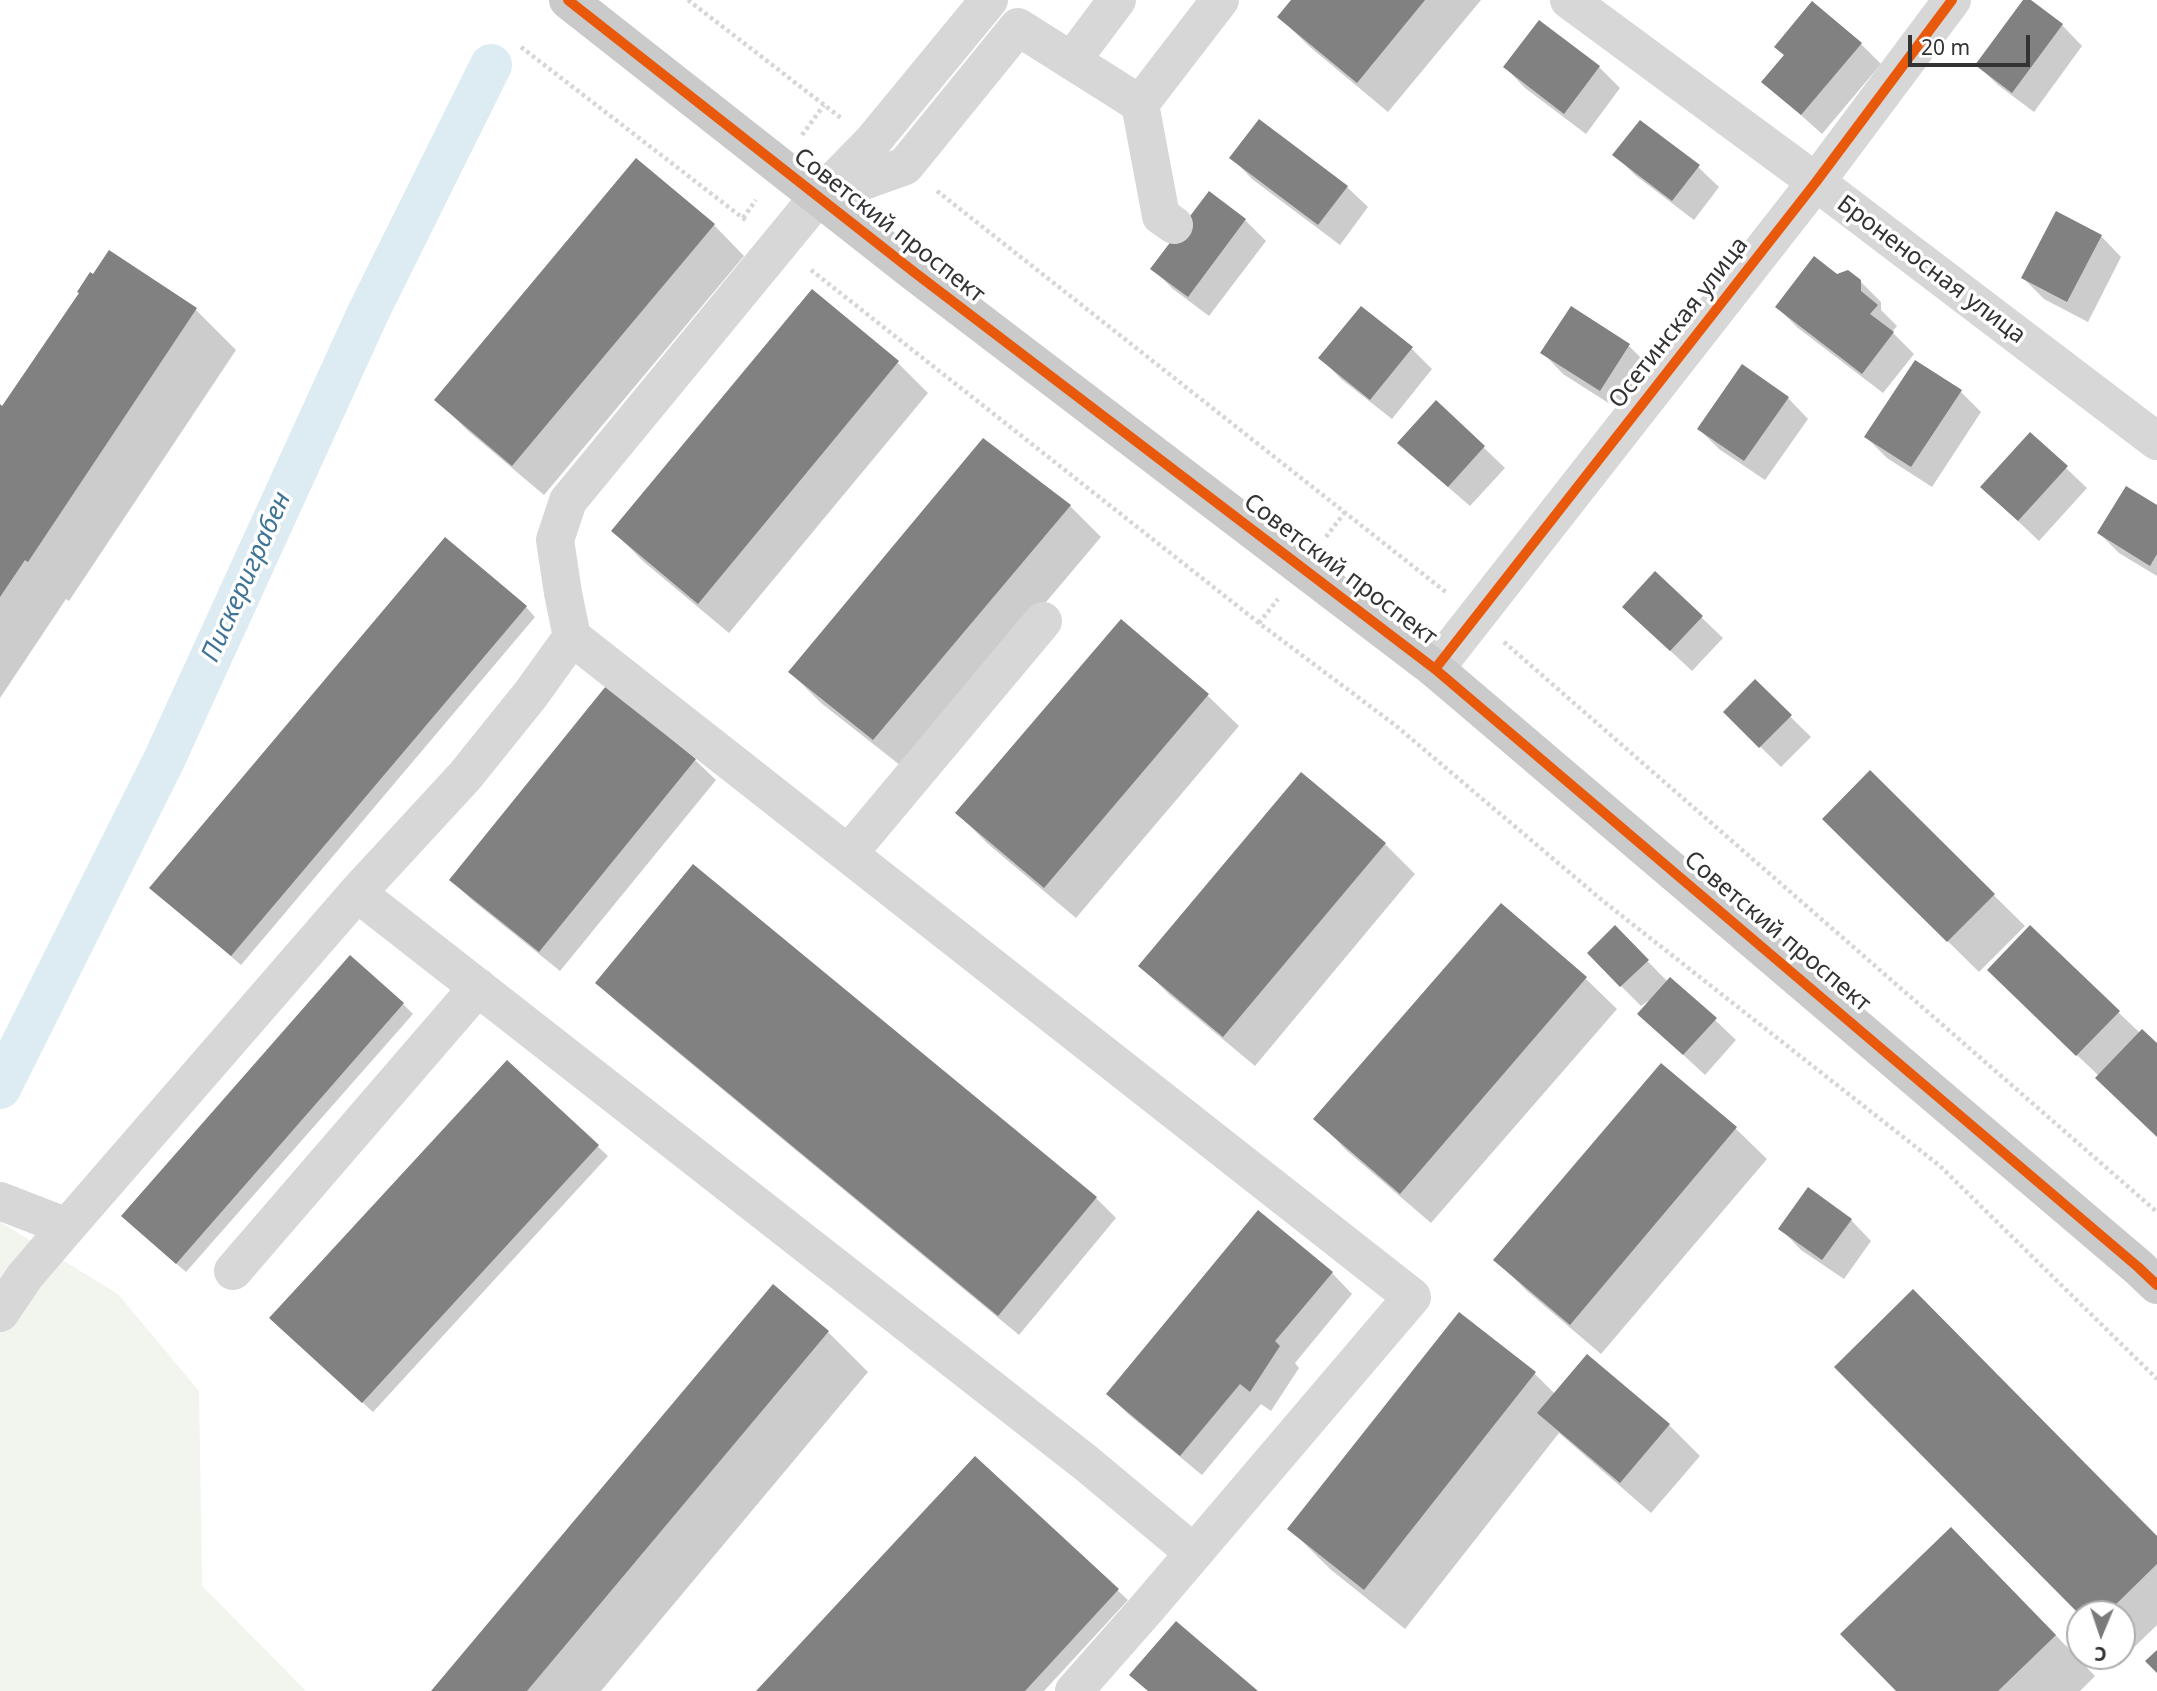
<!DOCTYPE html>
<html>
<head>
<meta charset="utf-8">
<style>
	body { margin:0 }
	#map { position:relative; width:2157px; height:1691px; overflow:hidden; background:#fff; font-family:"Noto Sans",sans-serif }
	canvas { display:block }
	.north { position:absolute; left:2066px; top:1600px; width:70px; height:70px; box-sizing:border-box; background:#fff; border:2px solid #adadad; border-radius:50%; rotate:182deg; font-size:19px; font-weight:700; line-height:28px; text-align:center; color:#333 }
	.north::after { content:''; display:block; margin:auto; width:24px; height:32px; background:#7a7a7a; clip-path:polygon(50% 0,100% 100%,50% 72%,0 100%) }
	.scale { position:absolute; left:1908px; top:35px; width:122px; height:32px; box-sizing:border-box; border:4px solid #333; border-top:0; padding-left:9px; font-size:21px; line-height:24px; white-space:nowrap; color:#333; -webkit-text-stroke:5px #fff; paint-order:stroke }
</style>
</head>
<body>
<div id="map">
<canvas width="2157" height="1691"></canvas>
<div class="north">С</div>
<div class="scale">20 m</div>
</div>
<script>
const ctx = document.querySelector('canvas').getContext('2d');
ctx.lineJoin = 'round';
function paint(path, color) {
  ctx.fillStyle = color;
  ctx.fill(path, 'evenodd');
}
function toPath(rows) {
  const path = new Path2D();
  for (const r of rows) {
    path.moveTo(r[0], r[1]);
    for (let i = 2; i < r.length; i += 2) path.lineTo(r[i], r[i + 1]);
  }
  return path;
}
function trace(path, color, width, dash) {
  ctx.strokeStyle = color;
  ctx.lineWidth = width;
  ctx.lineCap = dash ? 'butt' : 'round';
  ctx.setLineDash(dash || []);
  ctx.stroke(path);
}
function label(font, color, halo, rows, align = 'center') {
  ctx.font = font + ' "Noto Sans",sans-serif';
  ctx.lineWidth = 7;
  ctx.setLineDash([]);
  ctx.textBaseline = 'middle';
  ctx.strokeStyle = halo;
  ctx.fillStyle = color;
  for (const [text, x, y, turn = 0] of rows) {
    ctx.save();
    ctx.translate(x, y);
    ctx.rotate((+turn || 0) * Math.PI / 180);
    ctx.textAlign = isNaN(turn) ? turn : align;
    if (halo) ctx.strokeText(text, 0, 0);
    ctx.fillText(text, 0, 0);
    ctx.restore();
  }
}
paint(toPath([
	[0,1222,118,1294,199,1391,202,1586,306,1691,0,1691]
]), '#f1f5ed');
paint(toPath([
	[1293,0,1481,0,1388,112,1310,47,1279,17],
	[2025,0,2028,0,2062,25,2082,46,2034,112,1998,85,1977,65],
	[1539,22,1599,67,1620,88,1586,134,1525,88,1505,67],
	[1861,44,1881,64,1822,134,1764,82,1785,56],
	[1615,155,1698,167,1719,187,1694,220,1635,175],
	[1232,158,1347,187,1368,207,1340,245,1252,179],
	[1210,193,1245,220,1266,241,1209,316,1173,289,1153,269],
	[714,225,744,256,544,495,467,430,436,399],
	[2101,236,2121,257,2088,322,2044,299,2023,278],
	[109,252,196,310,236,350,69,601,66,599,0,698,0,406,2,408],
	[1837,276,1860,281,1881,302,1881,310,1897,326,1892,332,1914,354,1883,393,1798,328,1777,307],
	[812,292,898,363,928,393,729,633,644,562,613,531],
	[1629,346,1649,366,1621,411,1563,374,1543,353],
	[1411,348,1432,369,1392,419,1341,379,1321,358],
	[1961,392,1981,412,1932,487,1887,458,1866,437],
	[1788,398,1808,419,1765,480,1719,449,1699,429],
	[1436,402,1505,468,1470,506,1420,463,1399,443],
	[2030,434,2087,488,2039,541,1982,487],
	[983,441,1070,506,1101,537,905,769,821,703,790,672],
	[2157,507,2157,576,2119,553,2099,533],
	[1655,573,1723,638,1692,671,1645,627],
	[526,607,535,617,241,965,162,897],
	[1121,621,1208,696,1239,726,1076,918,988,844,957,813],
	[1755,682,1811,737,1781,767,1725,712],
	[695,760,716,780,560,971,472,900,451,880],
	[1870,773,2025,926,1979,972,1824,819],
	[1385,844,1415,874,1255,1066,1171,996,1140,966],
	[1501,905,1586,979,1617,1009,1431,1223,1346,1150,1316,1119],
	[1615,928,1668,982,1715,1020,1736,1040,1705,1075,1639,1014,1650,1002,1648,1001,1641,1006,1621,986],
	[597,983,1096,1198,1116,1218,1019,1335,618,1003],
	[2020,1001,2118,1012,2140,1033,2157,1046,2157,1136,2099,1076],
	[403,1004,413,1014,186,1272,133,1226],
	[507,1062,608,1156,373,1412,281,1328],
	[1661,1065,1736,1129,1767,1159,1601,1354,1527,1291,1496,1260],
	[1851,1220,1871,1241,1844,1279,1801,1250,1781,1229],
	[1332,1273,1352,1294,1295,1363,1299,1368,1271,1411,1261,1404,1202,1475,1128,1414,1108,1394],
	[1459,1314,1535,1374,1555,1394,1669,1425,1700,1456,1651,1513,1559,1433,1405,1629,1330,1569,1290,1529],
	[828,1332,868,1372,601,1691,433,1691],
	[975,1458,1128,1600,1044,1691,758,1691],
	[2157,1538,2157,1625,2124,1657,2122,1654,2122,1614,2082,1614],
	[1992,1569,2095,1676,2080,1691,1898,1691]
]), '#0003');
trace(toPath([
	[0,1088,164,760,368,313,491,65]
]), '#ddebf3', 42);
paint(toPath([
	[1291,0,1425,0,1357,83,1277,17],
	[2023,0,2031,0,2063,24,2012,93,1975,65],
	[1812,1,1862,43,1801,115,1761,82,1784,55,1774,47],
	[1539,20,1600,66,1564,114,1503,67],
	[1259,119,1348,186,1318,225,1229,158],
	[1640,120,1700,165,1672,201,1612,155],
	[636,158,715,224,512,466,434,400],
	[1209,191,1246,219,1188,297,1150,269],
	[2056,211,2102,235,2067,302,2021,278],
	[109,250,197,308,28,562,25,560,0,597,0,404,2,406,79,293,77,292,90,272,93,274],
	[1814,256,1837,274,1848,270,1861,280,1861,291,1878,305,1870,314,1894,332,1862,374,1775,307],
	[812,289,899,361,698,604,611,531],
	[1361,306,1413,347,1370,400,1318,358],
	[1571,306,1630,344,1600,391,1540,353],
	[1915,360,1962,390,1911,467,1864,437],
	[1742,364,1789,397,1744,461,1697,429],
	[1436,400,1485,446,1448,487,1397,443],
	[2030,432,2068,466,2018,521,1980,487],
	[983,438,1071,505,873,740,788,672],
	[2126,486,2157,505,2157,554,2150,566,2097,533],
	[445,537,527,606,231,956,149,888],
	[1655,571,1703,616,1670,651,1622,607],
	[1121,619,1209,694,1044,888,955,813],
	[1755,679,1792,715,1759,748,1723,712],
	[606,686,696,759,539,952,449,880],
	[1870,770,1995,894,1947,942,1822,819],
	[1301,772,1386,843,1223,1037,1138,966],
	[693,864,1097,1197,998,1316,595,983],
	[1501,903,1587,977,1400,1194,1313,1119],
	[1615,925,1649,960,1620,987,1587,953],
	[2030,925,2120,1011,2076,1056,1987,970],
	[350,955,404,1003,176,1264,121,1216],
	[1670,977,1717,1018,1683,1055,1637,1014],
	[2142,1029,2157,1043,2157,1137,2095,1078],
	[507,1060,599,1145,362,1403,269,1318],
	[1661,1063,1737,1127,1570,1325,1493,1260],
	[1808,1187,1852,1219,1822,1260,1778,1229],
	[1258,1210,1333,1272,1275,1341,1280,1346,1250,1392,1240,1384,1180,1456,1106,1394],
	[773,1284,829,1331,527,1691,431,1691],
	[1913,1289,2157,1536,2157,1564,2106,1614,2079,1614,1834,1367],
	[1459,1312,1536,1372,1364,1590,1287,1529],
	[1587,1354,1670,1424,1620,1483,1537,1413],
	[975,1456,1119,1589,1025,1691,756,1691],
	[1951,1527,2056,1635,1998,1691,1896,1691,1840,1634],
	[1176,1621,1258,1691,1148,1691,1129,1675],
	[2157,1650,2157,1673,2145,1661]
]), '#818181');
trace(toPath([
	[688,0,841,118],
	[521,47,748,222],
	[802,135,824,105],
	[937,191,1447,593],
	[743,218,756,200],
	[811,270,1259,623,1395,725,1603,901,1940,1166,2157,1379],
	[1326,537,1345,512],
	[1259,623,1278,599],
	[1504,642,2157,1212]
]), '#d6d6d6', 4.5, [3.5, 3.5]);
trace(toPath([
	[1569,0,1816,182,2157,441],
	[1072,60,1117,0],
	[1140,104,1161,216,1174,225],
	[827,194,905,166,1018,27,1140,104,1220,0],
	[572,637,1412,1297,1148,1607,1074,1691],
	[1435,669,1816,182,1952,0],
	[848,854,1043,621],
	[357,893,1086,1463,1194,1553],
	[0,1201,67,1227],
	[233,1271,478,987],
	[0,1313,25,1276,67,1227,357,893,465,776,531,694,572,637,563,593,555,540,568,501,818,197,872,142,989,0]
]), '#d7d7d7', 38);
trace(toPath([
	[568,0,914,272,1435,669,2138,1267,2157,1285]
]), '#cacaca', 38);
trace(toPath([
	[568,0,914,272,1435,669,2138,1267,2157,1285],
	[1435,669,1816,182,1952,0]
]), '#e8590c', 10);
label('24px', '#333', '#fff', [
	["Советский проспект",889,226,38],
	["Броненосная улица",1931,270,37],
	["Осетинская улица",1679,323,-52],
	["Советский проспект",1340,570,37],
	["Советский проспект",1777,932,40]
]);
label('italic 26px', '#3f7496', '#fff', [
	["Пискериграбен",247,577,-66]
]);
</script>
</body>
</html>
